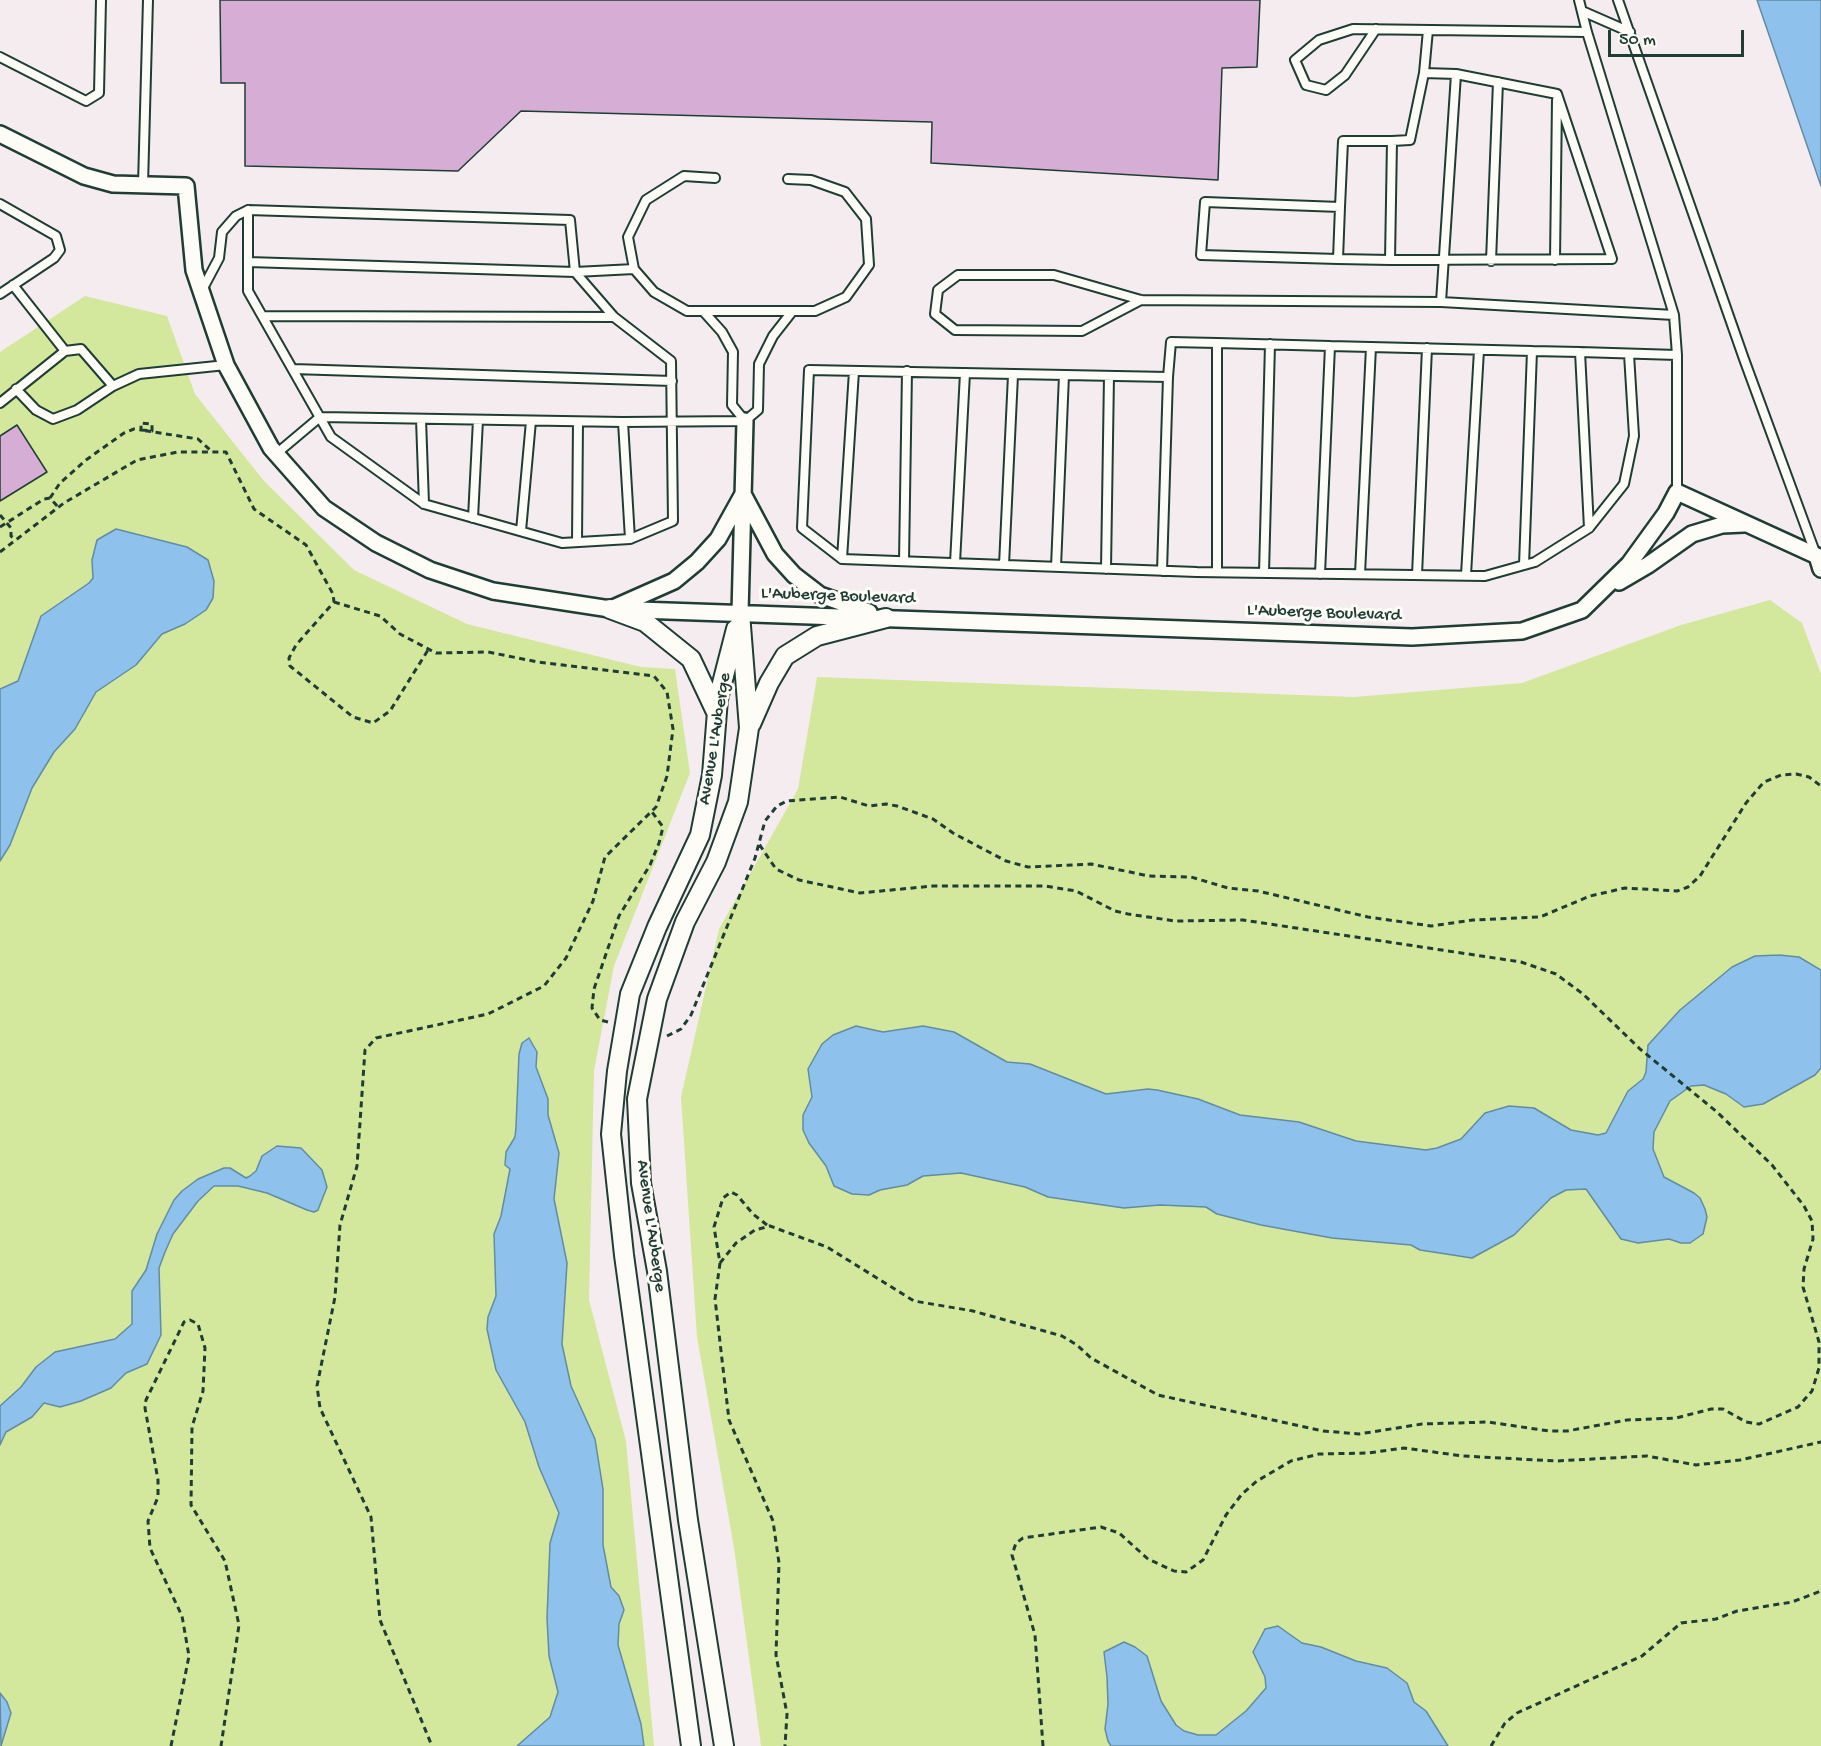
<!DOCTYPE html>
<html>
<head>
<meta charset="utf-8">
<style>
	body { margin:0 }
	#map { position:relative; width:1821px; height:1746px; overflow:hidden; background:#f5ecf0; font-family:"Gochi Hand",sans-serif }
	canvas { display:block }
	.scale { position:absolute; left:1608px; top:30px; width:136px; height:27px; box-sizing:border-box; border:3px solid #1f3d34; border-top:0; padding-left:8px; font-size:18px; line-height:21px; white-space:nowrap; color:#1f3d34; -webkit-text-stroke:4px #fdfcf7; paint-order:stroke }
</style>
</head>
<body>
<div id="map">
<canvas width="1821" height="1746"></canvas>
<div class="scale">50 m</div>
</div>
<script>
const ctx = document.querySelector('canvas').getContext('2d');
ctx.lineJoin = 'round';
function paint(path, color) {
  ctx.fillStyle = color;
  ctx.fill(path, 'evenodd');
}
function toPath(rows) {
  const path = new Path2D();
  for (const r of rows) {
    path.moveTo(r[0], r[1]);
    for (let i = 2; i < r.length; i += 2) path.lineTo(r[i], r[i + 1]);
  }
  return path;
}
function trace(path, color, width, dash) {
  ctx.strokeStyle = color;
  ctx.lineWidth = width;
  ctx.lineCap = dash ? 'butt' : 'round';
  ctx.setLineDash(dash || []);
  ctx.stroke(path);
}
function label(font, color, halo, rows, align = 'center') {
  ctx.font = font + ' "Gochi Hand",sans-serif';
  ctx.lineWidth = 6;
  ctx.setLineDash([]);
  ctx.textBaseline = 'middle';
  ctx.strokeStyle = halo;
  ctx.fillStyle = color;
  for (const [text, x, y, turn = 0] of rows) {
    ctx.save();
    ctx.translate(x, y);
    ctx.rotate((+turn || 0) * Math.PI / 180);
    ctx.textAlign = isNaN(turn) ? turn : align;
    if (halo) ctx.strokeText(text, 0, 0);
    ctx.fillText(text, 0, 0);
    ctx.restore();
  }
}
paint(toPath([
	[85,296,167,316,195,394,264,481,354,570,467,624,641,667,675,669,690,773,614,966,594,1071,589,1300,626,1441,654,1746,0,1746,0,352],
	[1770,600,1802,623,1821,674,1821,1746,761,1746,734,1548,697,1337,681,1097,719,929,798,789,817,677,1354,697,1522,683,1681,625]
]), '#d3e89d');
const water = toPath([
	[1757,0,1821,0,1821,186,1757,0],
	[116,529,187,547,208,560,214,581,213,598,206,610,185,624,162,634,136,665,96,692,75,729,54,752,32,788,10,845,0,861,0,689,18,681,41,616,89,583,93,578,92,560,97,540,116,529],
	[1779,955,1799,957,1821,970,1821,1068,1815,1075,1763,1104,1744,1107,1726,1094,1704,1085,1691,1086,1670,1101,1654,1132,1653,1149,1664,1177,1694,1193,1700,1198,1705,1209,1707,1217,1703,1234,1690,1243,1681,1243,1669,1239,1638,1243,1621,1239,1586,1189,1566,1190,1551,1198,1514,1235,1472,1258,1420,1250,1411,1245,1332,1238,1261,1225,1217,1214,1206,1207,1160,1205,1124,1208,1048,1197,1025,1187,961,1173,923,1176,907,1185,880,1190,869,1195,852,1194,834,1186,826,1166,809,1143,803,1130,803,1115,812,1097,808,1069,822,1044,833,1035,856,1026,883,1032,923,1026,954,1032,1007,1062,1030,1064,1106,1094,1148,1089,1157,1090,1198,1099,1240,1115,1299,1122,1356,1141,1426,1150,1437,1148,1461,1139,1485,1113,1509,1106,1534,1108,1571,1130,1598,1135,1606,1133,1628,1091,1643,1079,1646,1072,1648,1045,1680,1010,1732,967,1755,956,1779,955],
	[529,1038,537,1052,536,1067,548,1099,548,1115,559,1153,554,1199,567,1263,562,1344,571,1386,595,1439,603,1489,603,1545,611,1587,619,1596,624,1610,619,1624,618,1645,641,1724,644,1746,517,1746,550,1717,558,1692,549,1656,547,1618,550,1543,559,1513,539,1467,525,1422,496,1370,487,1329,488,1317,496,1296,494,1234,501,1216,510,1169,505,1165,506,1152,515,1137,516,1127,519,1054,522,1043,529,1038],
	[277,1146,301,1148,322,1170,327,1187,318,1210,314,1212,307,1210,267,1193,238,1186,214,1186,198,1201,173,1234,165,1252,159,1268,161,1335,147,1364,126,1373,111,1388,81,1401,60,1407,44,1403,32,1417,6,1432,0,1445,0,1406,21,1387,36,1367,55,1352,115,1339,132,1324,132,1291,146,1270,157,1234,174,1200,182,1191,198,1179,224,1168,230,1168,246,1178,250,1176,256,1171,262,1156,277,1146],
	[1278,1626,1302,1643,1321,1647,1356,1661,1387,1668,1407,1683,1414,1702,1426,1711,1448,1746,1111,1746,1108,1741,1105,1729,1108,1704,1107,1677,1104,1652,1124,1642,1135,1647,1147,1656,1161,1701,1176,1725,1184,1731,1198,1735,1216,1735,1246,1711,1266,1688,1265,1677,1253,1652,1265,1629,1278,1626],
	[0,1693,7,1702,11,1713,1,1746,0,1693]
]);
paint(water, '#8ec1eb');
trace(water, '#628ca2', 1.5);
const building = toPath([
	[220,0,1260,0,1257,67,1222,68,1218,180,931,163,932,122,521,111,458,171,245,166,245,83,221,83,220,0],
	[17,425,47,472,0,501,0,436,17,425]
]);
paint(building, '#d6aed5');
trace(building, '#1f3d34', 1.5);
const service = toPath([
	[1579,0,1587,32],
	[1618,0,1744,359,1816,555],
	[1582,11,1630,32],
	[1376,29,1345,75,1326,90,1306,85,1295,60,1319,40,1353,29,1587,32,1674,315,1677,355,1677,492],
	[1428,30,1424,73,1456,74,1441,302],
	[0,57,86,101,99,93,101,0],
	[1424,73,1410,140,1392,141,1390,260,1612,259,1557,94,1456,74],
	[715,178,684,176,646,200,628,237,634,269,654,292,687,311,815,311,846,297,869,265,866,219,845,192,811,180,788,179],
	[143,185,148,0],
	[0,204,56,236,60,250,54,258,0,294],
	[1340,207,1343,141,1392,141],
	[248,210,570,220,575,272,614,317,671,361,673,521,630,539,562,543,424,504,331,437,248,291,248,210],
	[1338,259,1340,207,1205,202,1201,255,1338,259,1390,260],
	[1555,260,1557,100],
	[1491,261,1498,82],
	[248,262,575,272,634,269],
	[202,290,219,258,222,232,236,216,248,210],
	[1141,300,1082,331,955,330,935,314,938,290,958,275,1054,275,1141,300,1441,302,1674,315],
	[704,312,722,332,733,352,732,405,745,421],
	[263,316,614,317],
	[65,351,81,349,113,386],
	[1580,352,1589,528],
	[1629,354,1634,436,1624,484,1589,528,1535,562,1485,576,1197,572,842,559,802,528,809,370,1168,377,1171,342,1217,343,1330,346,1532,351,1580,352,1677,355],
	[293,369,672,381],
	[16,389,36,410,53,419,77,410,113,386,139,374,226,365],
	[0,403,65,351,13,285],
	[421,419,424,504],
	[276,454,320,417,623,422],
	[473,518,478,420],
	[521,531,531,421],
	[630,539,623,422,745,421,758,410,759,364,773,336,791,313],
	[577,542,578,422],
	[842,559,854,371],
	[904,561,907,371],
	[955,563,965,373],
	[1004,565,1013,375],
	[1524,565,1532,351],
	[1056,567,1064,375],
	[1106,569,1109,376],
	[1162,571,1168,377],
	[1217,572,1217,343],
	[1264,573,1270,344],
	[1320,574,1330,346],
	[1360,574,1371,347],
	[1417,575,1427,348],
	[1466,575,1479,350]
]);
const minor = toPath([
	[0,134,84,176,113,184,186,186,194,270,226,365,271,448,324,508,376,543,430,570,493,591,610,609,1412,637,1522,631,1582,610,1629,564,1666,513,1677,492,1817,556,1821,569],
	[1619,582,1648,565,1692,534,1722,525,1744,524],
	[613,608,674,581,697,562,718,539,743,494,775,554,794,575,820,595,869,612],
	[740,613,745,421]
]);
const tertiary = toPath([
	[610,609,645,622,691,659,716,712],
	[751,724,769,683,785,656,817,636,886,618],
	[691,1746,624,1255,611,1134,617,1071,630,994,657,927,700,835,712,775,718,699,736,629],
	[724,1746,688,1520,657,1271,641,1183,637,1099,657,999,685,922,716,862,738,802,749,728,740,613]
]);
trace(service, '#1f3d34', 12);
trace(minor, '#1f3d34', 20);
trace(tertiary, '#1f3d34', 22);
trace(toPath([
	[50,498,60,483,86,460,124,433,134,429,141,430,141,423,152,424,152,431,141,430,198,439,210,450],
	[0,515,11,528,11,536,16,540],
	[0,527,44,499,50,498,58,507],
	[0,552,64,503,137,460,178,452,226,452,254,509,306,545,333,594,334,602,296,645,289,658,290,666,353,717,373,723,390,711,428,650],
	[334,602,380,616,400,634,436,653,488,652,538,662,654,676,667,692,673,729,667,776,656,807,605,857,593,901,566,958,544,986,488,1014,376,1038,365,1050,357,1166,340,1225,335,1297,317,1386,320,1408,371,1517,380,1620,432,1746],
	[608,1022,600,1020,592,1008,594,989,619,916,650,865,659,843,663,827,652,812],
	[667,1036,681,1029,691,1015,755,858,765,821,777,806,787,801,840,797,869,806,886,804,897,806,933,819,953,833,1006,861,1028,867,1091,864,1149,876,1191,877,1228,888,1258,891,1368,917,1431,926,1473,920,1540,917,1590,896,1625,888,1677,891,1688,887,1700,876,1746,803,1764,782,1781,775,1796,774,1809,777,1821,786],
	[767,1225,753,1214,737,1195,731,1192,723,1198,714,1227,720,1263,715,1299,729,1420,773,1521,779,1563,776,1655,787,1714,785,1746],
	[720,1263,736,1243,755,1230,770,1226,827,1247,914,1301,973,1311,1062,1336,1077,1345,1091,1358,1158,1395,1323,1431,1359,1434,1422,1424,1488,1422,1549,1431,1567,1431,1627,1420,1676,1418,1711,1409,1723,1409,1746,1422,1759,1424,1798,1407,1812,1391,1819,1368,1819,1342,1803,1287,1804,1269,1813,1239,1812,1221,1804,1206,1772,1165,1717,1112,1640,1049,1583,994,1556,974,1521,962,1243,920,1175,921,1128,914,1115,911,1076,891,1045,886,933,886,860,893,799,880,776,869,759,844],
	[171,1746,189,1656,182,1616,150,1548,148,1521,158,1497,158,1480,145,1408,146,1400,184,1322,190,1320,198,1324,205,1348,203,1391,192,1427,191,1505,225,1561,239,1625,221,1746],
	[1043,1746,1035,1635,1012,1555,1016,1543,1023,1538,1101,1527,1119,1533,1148,1559,1174,1571,1186,1572,1203,1560,1226,1515,1242,1494,1257,1481,1291,1461,1319,1454,1368,1453,1404,1448,1463,1456,1556,1461,1647,1456,1696,1465,1740,1460,1821,1442],
	[1491,1746,1505,1723,1517,1713,1642,1656,1681,1623,1716,1619,1737,1611,1792,1602,1821,1591]
]), '#1f3d34', 3, [6, 4.5]);
trace(service, '#fdfcf7', 8);
trace(minor, '#fdfcf7', 15);
trace(tertiary, '#fdfcf7', 18);
label('18px', '#1f3d34', '#fdfcf7', [
	["L'Auberge Boulevard",838,597,2],
	["L'Auberge Boulevard",1324,614,2],
	["Avenue L'Auberge",716,739,-81],
	["Avenue L'Auberge",650,1226,82]
]);
</script>
</body>
</html>
